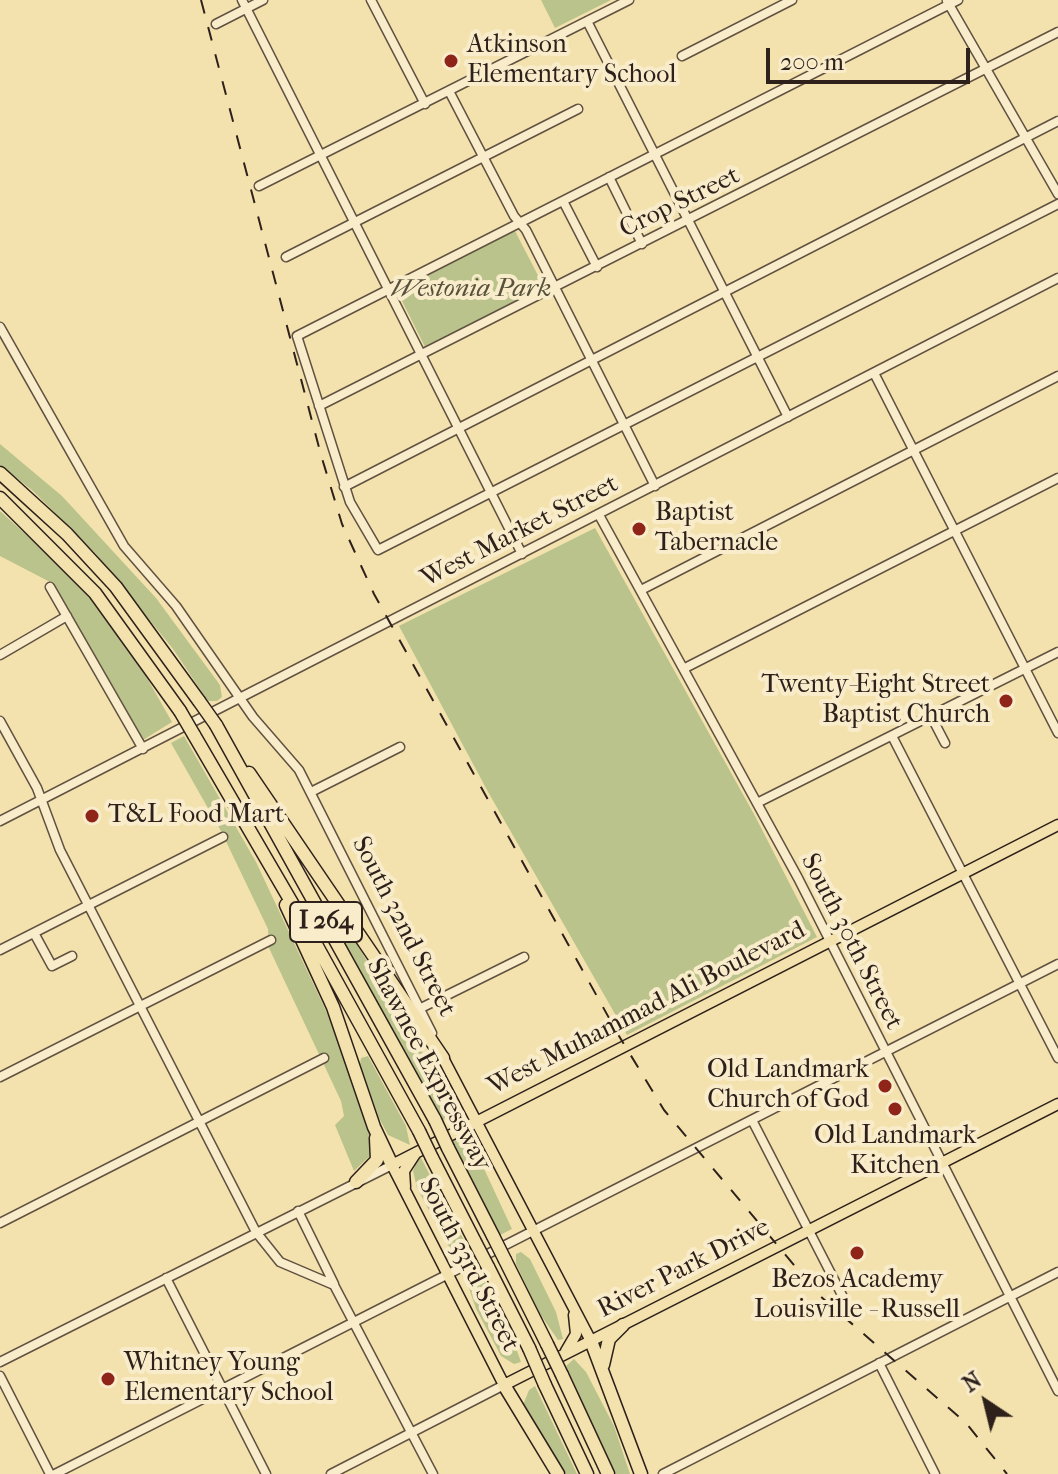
<!DOCTYPE html>
<html>
<head>
<meta charset="utf-8">
<style>
	body { margin:0 }
	#map { position:relative; width:1058px; height:1474px; overflow:hidden; background:#f4e2ae; font-family:"IM FELL French Canon",serif }
	canvas { display:block }
	.north { position:absolute; left:946px; top:1362px; width:80px; height:80px; -webkit-text-stroke:6px #f8ecca; paint-order:stroke; rotate:325deg; font-size:22px; font-weight:700; line-height:32px; text-align:center; color:#2e211b }
	.north::after { content:''; display:block; margin:auto; width:28px; height:36px; background:#2e211b; clip-path:polygon(50% 0,100% 100%,50% 72%,0 100%) }
	.scale { position:absolute; left:766px; top:48px; width:204px; height:36px; box-sizing:border-box; border:4px solid #2e211b; border-top:0; padding-left:10px; font-size:24px; line-height:28px; white-space:nowrap; color:#2e211b; -webkit-text-stroke:6px #f8ecca; paint-order:stroke }
</style>
</head>
<body>
<div id="map">
<canvas width="1058" height="1474"></canvas>
<div class="north">N</div>
<div class="scale">200 m</div>
</div>
<script>
const ctx = document.querySelector('canvas').getContext('2d');
ctx.lineJoin = 'round';
function paint(path, color) {
  ctx.fillStyle = color;
  ctx.fill(path, 'evenodd');
}
function toPath(rows) {
  const path = new Path2D();
  for (const r of rows) {
    path.moveTo(r[0], r[1]);
    for (let i = 2; i < r.length; i += 2) path.lineTo(r[i], r[i + 1]);
  }
  return path;
}
function trace(path, color, width, dash) {
  ctx.strokeStyle = color;
  ctx.lineWidth = width;
  ctx.lineCap = dash ? 'butt' : 'round';
  ctx.setLineDash(dash || []);
  ctx.stroke(path);
}
function label(font, color, halo, rows, align = 'center') {
  ctx.font = font + ' "IM FELL French Canon",serif';
  ctx.lineWidth = 8;
  ctx.setLineDash([]);
  ctx.textBaseline = 'middle';
  ctx.strokeStyle = halo;
  ctx.fillStyle = color;
  for (const [text, x, y, turn = 0] of rows) {
    ctx.save();
    ctx.translate(x, y);
    ctx.rotate((+turn || 0) * Math.PI / 180);
    ctx.textAlign = isNaN(turn) ? turn : align;
    if (halo) ctx.strokeText(text, 0, 0);
    ctx.fillText(text, 0, 0);
    ctx.restore();
  }
}
paint(toPath([
	[541,0,611,0,555,28],
	[515,231,545,289,426,349,397,291],
	[0,444,62,496,156,598,220,685,222,697,217,701,208,701,173,649,96,554,33,491,0,465],
	[0,511,75,579,135,657,172,722,143,740,50,582,0,556],
	[595,528,755,816,817,937,627,1035,487,790,399,626],
	[184,736,256,862,335,1030,372,1143,371,1155,354,1171,335,1125,344,1116,341,1101,269,948,268,929,221,831,171,743],
	[343,922,450,1097,444,1121,335,926],
	[368,1056,406,1126,410,1145,388,1135,379,1118,360,1064,361,1058],
	[461,1137,467,1137,473,1145,512,1229,500,1235,451,1141],
	[418,1157,421,1158,470,1252,459,1257,447,1244,417,1188,413,1171],
	[521,1252,530,1259,556,1312,563,1339,558,1340,540,1314,516,1264,516,1254],
	[474,1270,479,1270,507,1323,521,1362,514,1364,501,1356,476,1309,468,1285,469,1273],
	[574,1359,586,1372,614,1426,630,1474,616,1474,566,1366],
	[535,1386,577,1474,566,1474,523,1405,529,1390]
]), '#bac38b');
const minor = toPath([
	[242,0,522,554],
	[371,0,425,104],
	[958,0,297,336,350,502,378,550,1058,204],
	[947,1,1058,194],
	[587,21,788,417],
	[216,24,263,0],
	[682,56,792,0],
	[449,91,514,216,526,230,655,486],
	[609,177,642,244],
	[259,186,629,0],
	[563,201,597,267],
	[286,257,578,109],
	[0,327,124,546,176,606,253,717,299,770,432,1033],
	[874,373,1058,733],
	[319,406,1058,32],
	[344,487,1058,121],
	[599,515,798,878,1058,1391],
	[50,587,143,749],
	[641,590,1058,376],
	[0,655,67,616],
	[685,668,1058,478],
	[931,716,945,743],
	[0,721,37,788,60,850,256,1232,280,1262,334,1285,433,1474],
	[892,736,1058,1058],
	[311,792,400,747],
	[757,803,1058,652],
	[0,821,1058,278],
	[34,933,52,966,72,956],
	[0,950,223,837],
	[421,1008,524,957],
	[0,1077,271,940],
	[752,1120,843,1297],
	[298,1211,334,1284],
	[0,1223,324,1058],
	[166,1278,266,1474],
	[0,1362,392,1165],
	[879,1363,935,1474],
	[0,1376,50,1474],
	[55,1474,1058,964],
	[331,1474,504,1385],
	[663,1474,1058,1272]
]);
const major = toPath([
	[1058,825,392,1165,504,1385,1058,1104],
	[443,1058,591,1341],
	[405,1187,404,1171,415,1154],
	[566,1351,576,1334,574,1315]
]);
const highway = toPath([
	[0,473,67,534,116,587,199,701],
	[0,498,95,593,180,711],
	[216,725,435,1120],
	[194,735,313,939,419,1131],
	[249,773,443,1058],
	[286,905,333,1007,374,1127,392,1165],
	[448,1148,493,1236],
	[432,1158,475,1242],
	[356,1182,377,1160,376,1138],
	[505,1260,547,1344],
	[488,1267,529,1348],
	[591,1341,641,1474],
	[603,1365,609,1339,623,1325],
	[562,1375,608,1474],
	[504,1385,558,1474],
	[545,1385,587,1474]
]);
trace(minor, '#605140', 11);
trace(major, '#2e211b', 13);
trace(highway, '#2e211b', 15);
trace(minor, '#f8ecca', 8);
trace(major, '#f4e2ae', 10);
trace(highway, '#f4e2ae', 12);
trace(toPath([
	[201,0,321,455,342,524,374,594,619,1036,664,1110,820,1296,966,1423,1007,1474]
]), '#2e211b', 2, [14, 14]);
const highwayBridge = toPath([
	[199,701,216,725],
	[180,711,194,735],
	[435,1120,448,1148],
	[419,1131,432,1158],
	[493,1236,505,1260],
	[475,1242,488,1267],
	[547,1344,562,1375],
	[529,1348,545,1385]
]);
trace(highwayBridge, '#2e211b', 15, []);
trace(highwayBridge, '#f4e2ae', 12);
for (const [x, y, r, color] of [
	[451,61,8,"#8f2418"],
	[639,529,8,"#8f2418"],
	[1006,701,8,"#8f2418"],
	[92,816,8,"#8f2418"],
	[885,1086,8,"#8f2418"],
	[895,1109,8,"#8f2418"],
	[857,1253,8,"#8f2418"],
	[108,1379,8,"#8f2418"]
]) {
  const dot = new Path2D();
  dot.arc(x, y, r, 0, 2 * Math.PI);
  ctx.fillStyle = color;
  ctx.fill(dot);
  trace(dot, '#f8ecca', 3);
}
for (const [x, y, w] of [
	[326,922,72]
]) {
  const box = new Path2D();
  box.roundRect(x - w / 2, y - 20, w, 40, 6);
  ctx.fillStyle = '#f8ecca';
  ctx.fill(box);
  trace(box, '#2e211b', 2);
}
label('bold 24px', '#2e211b', null, [
	["I 264",326,922]
]);
label('26px', '#2e211b', '#f8ecca', [
	["Atkinson",467,46],
	["Elementary School",467,76],
	["Baptist",655,514],
	["Tabernacle",655,544],
	["Twenty-Eight Street",990,686,"right"],
	["Baptist Church",990,716,"right"],
	["T&L Food Mart",108,816],
	["Old Landmark",869,1071,"right"],
	["Church of God",869,1101,"right"],
	["Old Landmark",895,1137,"center"],
	["Kitchen",895,1167,"center"],
	["Bezos Academy",857,1281,"center"],
	["Louisville - Russell",857,1311,"center"],
	["Whitney Young",124,1364],
	["Elementary School",124,1394]
], 'left');
label('26px', '#2e211b', '#f8ecca', [
	["Crop Street",680,203,-26],
	["West Market Street",520,532,-27],
	["South 32nd Street",403,927,63],
	["South 30th Street",851,942,63],
	["West Muhammad Ali Boulevard",647,1009,-27],
	["Shawnee Expressway",428,1065,62],
	["South 33rd Street",468,1265,63],
	["River Park Drive",684,1269,-27]
]);
label('italic 26px', '#58523d', '#f8ecca', [
	["Westonia Park",471,290]
]);
</script>
</body>
</html>
